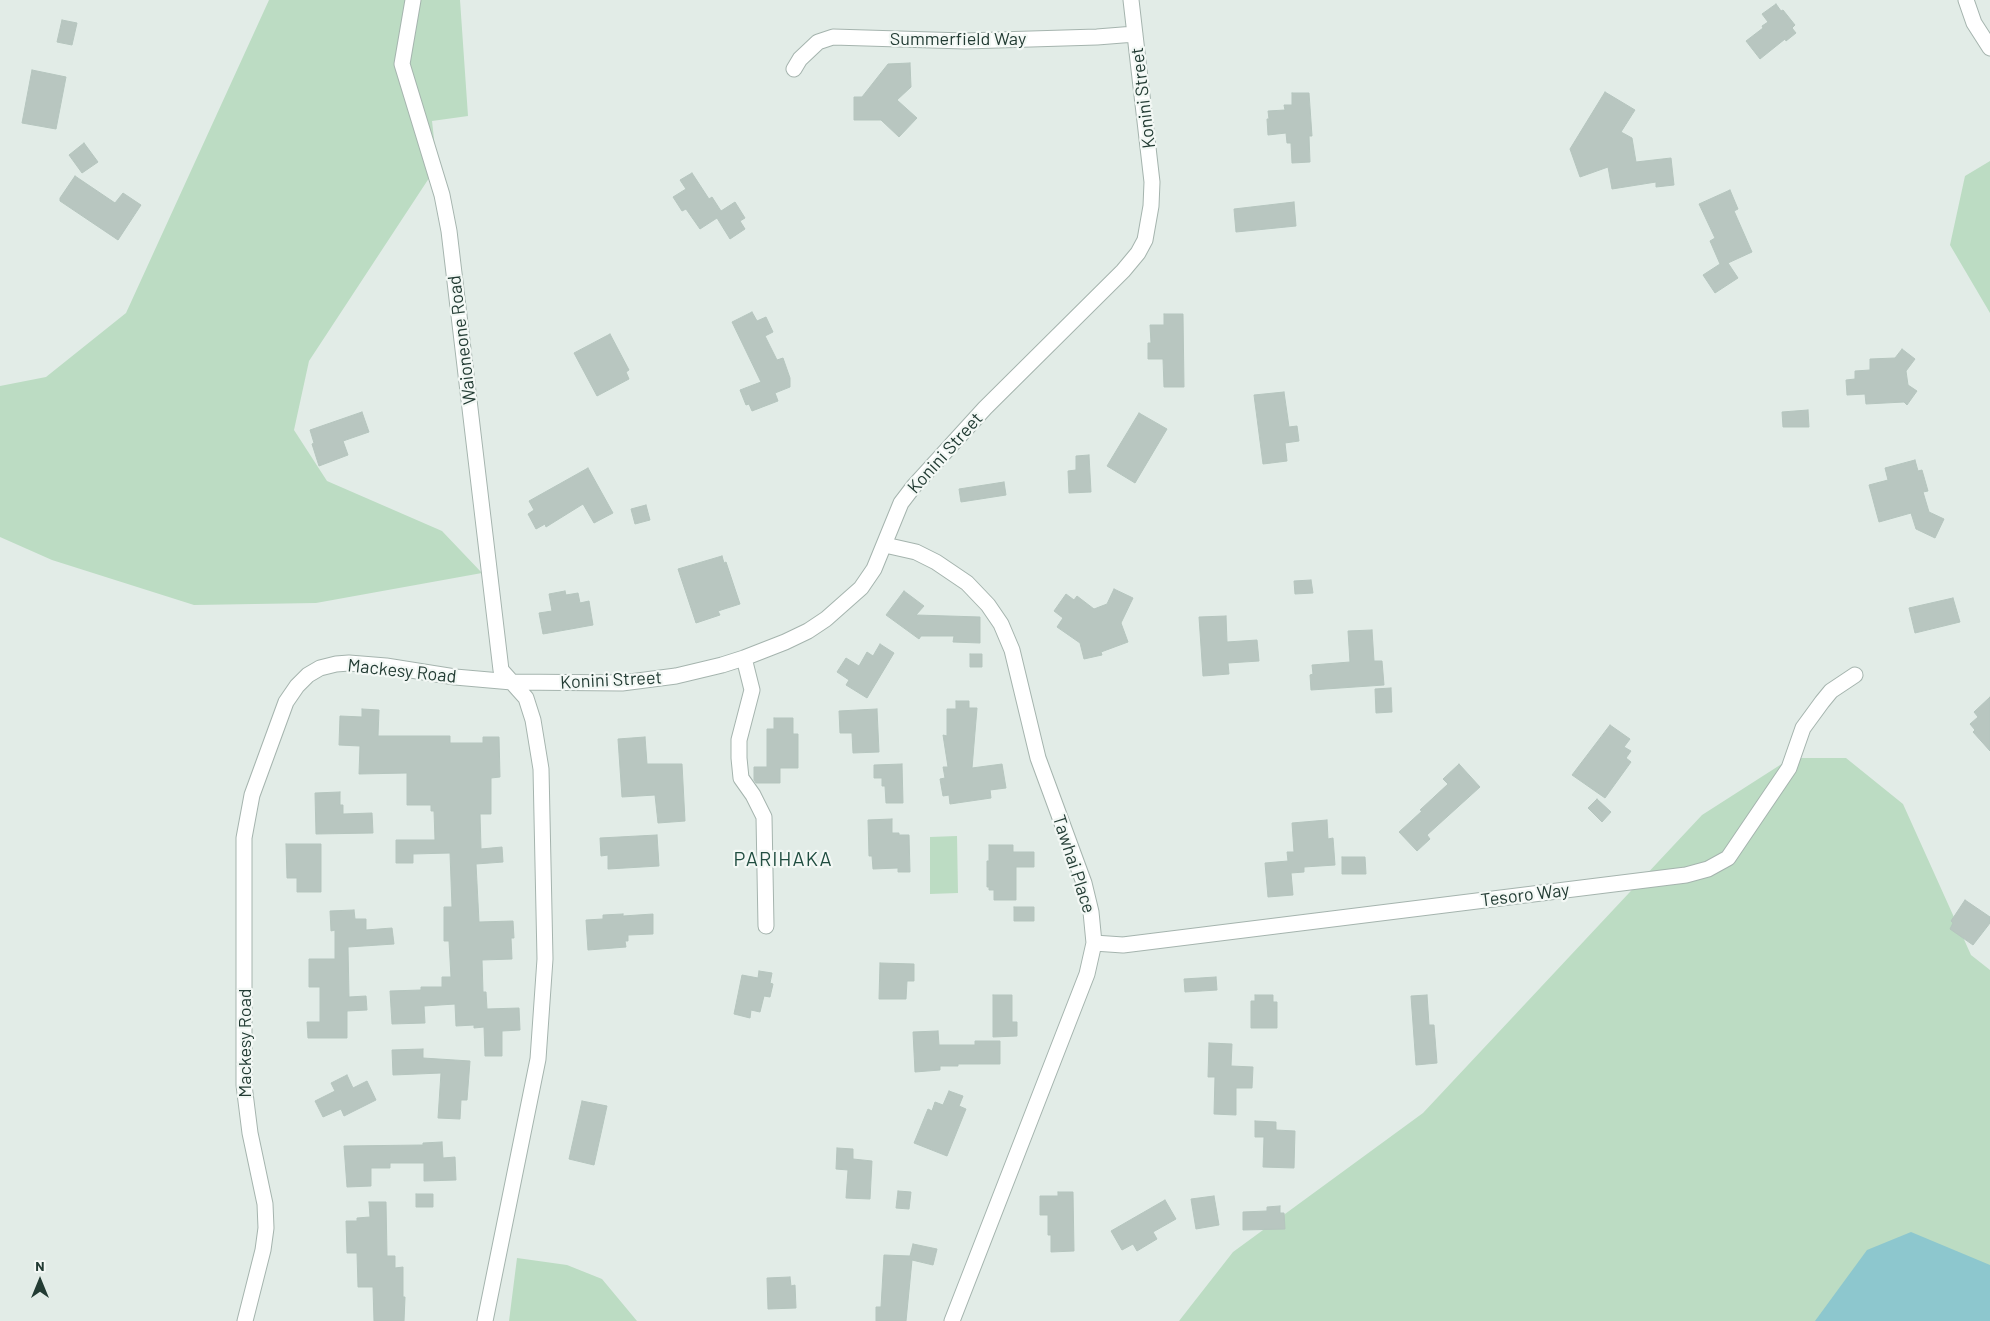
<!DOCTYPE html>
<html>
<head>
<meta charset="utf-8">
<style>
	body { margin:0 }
	#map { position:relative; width:1990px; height:1321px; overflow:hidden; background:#e2ece7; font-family:Barlow,sans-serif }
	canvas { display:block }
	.north { position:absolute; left:15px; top:1256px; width:50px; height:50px; -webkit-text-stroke:4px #f3f8f5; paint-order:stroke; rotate:0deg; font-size:14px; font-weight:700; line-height:20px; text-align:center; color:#233c34 }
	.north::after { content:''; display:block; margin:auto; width:18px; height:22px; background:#233c34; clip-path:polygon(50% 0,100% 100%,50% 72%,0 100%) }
</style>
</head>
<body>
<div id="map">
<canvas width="1990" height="1321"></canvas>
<div class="north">N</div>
</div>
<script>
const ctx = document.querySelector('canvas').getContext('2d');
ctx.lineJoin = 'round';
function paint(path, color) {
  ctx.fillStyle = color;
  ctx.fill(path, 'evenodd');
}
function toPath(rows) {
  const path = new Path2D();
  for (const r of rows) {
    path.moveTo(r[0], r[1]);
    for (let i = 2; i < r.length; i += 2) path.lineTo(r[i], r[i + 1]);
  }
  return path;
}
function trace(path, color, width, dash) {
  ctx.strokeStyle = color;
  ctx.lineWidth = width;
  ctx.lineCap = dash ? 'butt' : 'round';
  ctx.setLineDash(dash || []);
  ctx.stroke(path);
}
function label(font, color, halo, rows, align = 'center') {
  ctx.font = font + ' Barlow,sans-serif';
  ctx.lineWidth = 4.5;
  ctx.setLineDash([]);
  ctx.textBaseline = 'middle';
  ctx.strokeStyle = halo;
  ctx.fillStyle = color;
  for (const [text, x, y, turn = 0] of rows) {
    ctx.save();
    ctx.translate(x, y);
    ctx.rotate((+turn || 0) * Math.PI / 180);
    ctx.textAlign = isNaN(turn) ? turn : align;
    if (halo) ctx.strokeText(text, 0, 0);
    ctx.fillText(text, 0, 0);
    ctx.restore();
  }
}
paint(toPath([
	[269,0,460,0,468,116,432,121,437,166,309,361,294,430,327,481,442,531,482,573,316,603,194,605,52,560,0,537,0,386,46,377,126,313],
	[1990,161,1990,313,1950,245,1965,176],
	[1791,758,1846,758,1903,804,1971,955,1990,970,1990,1321,1179,1321,1233,1252,1423,1113,1702,815],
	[957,836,958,893,930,894,930,837],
	[517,1258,567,1265,602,1279,637,1321,509,1321]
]), '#bcdcc3');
paint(toPath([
	[1911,1232,1990,1265,1990,1321,1815,1321,1867,1250]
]), '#8dc7ce');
const building = toPath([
	[1776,4,1781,11,1783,10,1795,25,1792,28,1796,33,1786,41,1785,39,1760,59,1746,41,1763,28,1762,26,1768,22,1762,14,1776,4],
	[62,20,77,23,72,45,57,42,62,20],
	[910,63,911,87,897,100,917,118,899,137,881,120,854,120,854,97,862,97,888,64,910,63],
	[32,70,66,77,56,129,22,123,32,70],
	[1605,92,1635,110,1621,132,1632,138,1636,162,1671,158,1674,185,1656,187,1656,182,1612,189,1608,167,1580,177,1570,149,1605,92],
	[1292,93,1309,93,1312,136,1309,136,1310,162,1292,163,1291,143,1287,143,1286,133,1268,135,1267,119,1269,119,1268,111,1285,110,1284,105,1292,105,1292,93],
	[84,143,98,162,82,173,69,155,84,143],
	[692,173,709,199,712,197,721,211,735,202,745,218,740,221,745,229,730,239,717,218,700,229,686,209,682,211,673,197,686,189,680,180,692,173],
	[75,176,115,203,123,193,141,205,118,240,60,201,60,198,75,176],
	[1730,190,1738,209,1734,211,1752,252,1728,263,1738,278,1715,293,1703,275,1720,264,1710,241,1715,238,1699,204,1730,190],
	[1294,202,1296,226,1236,232,1234,209,1294,202],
	[752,312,757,321,766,317,773,332,765,336,777,360,783,358,790,378,790,387,775,393,778,401,752,411,749,404,746,405,740,390,761,382,732,322,752,312],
	[1164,314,1183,314,1184,387,1164,387,1163,359,1148,359,1148,343,1151,343,1150,325,1164,325,1164,314],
	[610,334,629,370,626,372,629,379,597,396,574,353,610,334],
	[1902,349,1915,359,1906,371,1908,385,1917,391,1907,405,1904,402,1866,404,1865,394,1847,395,1846,380,1855,379,1855,371,1870,370,1870,359,1895,358,1902,349],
	[1284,392,1289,427,1297,426,1299,441,1285,443,1287,461,1263,464,1254,395,1284,392],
	[1808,410,1809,427,1783,427,1782,412,1808,410],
	[362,412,369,432,343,441,348,455,319,466,312,444,314,443,310,430,362,412],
	[1139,413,1167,429,1135,483,1107,466,1139,413],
	[1089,455,1091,492,1069,493,1068,471,1076,470,1076,456,1089,455],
	[1915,460,1918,471,1922,470,1928,491,1923,492,1929,512,1944,519,1935,538,1916,529,1911,513,1879,522,1869,485,1888,480,1885,468,1915,460],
	[588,468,613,513,594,523,583,504,546,527,545,524,536,529,528,514,534,510,529,501,588,468],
	[1004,482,1006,495,961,502,959,489,1004,482],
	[646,505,650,520,635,524,631,509,646,505],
	[722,556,724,563,726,562,740,604,718,611,720,615,696,623,678,569,722,556],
	[1311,580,1313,593,1295,594,1294,581,1311,580],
	[1114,589,1133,598,1121,623,1128,642,1101,652,1102,655,1084,659,1080,643,1057,627,1063,618,1054,611,1066,594,1074,600,1077,596,1094,609,1107,604,1114,589],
	[565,591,566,595,578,593,580,603,589,601,593,625,543,634,539,613,552,611,549,594,565,591],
	[904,591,924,606,916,615,980,617,980,643,953,642,954,636,921,636,919,639,886,615,904,591],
	[1953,598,1960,622,1915,633,1909,608,1953,598],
	[1226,616,1227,642,1257,640,1259,661,1228,663,1229,674,1203,676,1199,617,1226,616],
	[1372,630,1374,661,1382,661,1384,685,1311,690,1310,675,1313,674,1312,665,1350,662,1348,631,1372,630],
	[880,644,894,653,867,698,846,685,849,680,837,672,846,658,859,666,867,652,873,656,880,644],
	[970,654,982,654,982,667,970,667,970,654],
	[1391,688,1392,712,1376,713,1375,689,1391,688],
	[1990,697,1990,751,1973,732,1975,730,1970,724,1978,717,1974,712,1990,697],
	[956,701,969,701,969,708,977,708,972,768,1002,764,1006,788,990,790,991,798,950,804,949,795,943,796,940,779,945,778,943,767,948,767,943,735,947,736,947,709,956,709,956,701],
	[362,709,379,710,378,736,450,736,450,743,483,743,483,737,499,737,500,777,491,778,491,814,480,814,481,849,502,847,503,862,476,864,479,922,513,921,514,938,511,938,512,959,482,960,483,992,486,992,487,1009,519,1008,520,1030,502,1031,502,1056,485,1056,484,1027,474,1028,474,1025,456,1026,455,1004,424,1006,425,1023,392,1024,390,991,421,990,421,987,442,987,442,977,451,977,449,941,444,941,444,907,452,907,450,853,413,854,413,863,396,863,396,840,435,840,434,811,431,811,431,805,407,805,407,773,359,774,360,746,339,745,340,716,362,717,362,709],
	[877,709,879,752,853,753,852,733,840,733,839,711,877,709],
	[774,718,793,718,793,734,798,734,798,768,780,768,780,783,756,783,754,780,754,767,767,767,767,729,774,729,774,718],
	[1610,725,1630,739,1624,747,1631,751,1626,758,1631,762,1605,798,1572,775,1610,725],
	[645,737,647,764,682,764,685,821,658,823,655,795,622,797,618,739,645,737],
	[902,764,903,803,886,803,885,786,882,786,882,778,874,778,874,765,902,764],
	[1459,764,1480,787,1427,835,1430,839,1417,851,1399,832,1422,811,1420,810,1448,784,1443,779,1459,764],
	[340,792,340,805,343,805,343,814,372,813,373,833,316,834,315,793,340,792],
	[1597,799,1611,812,1602,822,1588,808,1597,799],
	[892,819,892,833,899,833,899,835,909,835,910,872,898,872,898,868,873,869,872,856,869,856,868,820,892,819],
	[1327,820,1328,839,1333,838,1335,865,1304,867,1304,872,1291,873,1293,895,1268,897,1265,863,1288,861,1287,852,1294,852,1292,823,1327,820],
	[657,835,659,866,608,869,608,855,601,856,600,838,657,835],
	[286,844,321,844,321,892,297,892,297,878,287,878,286,844],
	[989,845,1013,845,1013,852,1034,852,1034,867,1016,867,1016,900,994,900,994,890,989,890,989,887,987,887,987,861,989,861,989,845],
	[1342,857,1365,857,1366,874,1342,874,1342,857],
	[1965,900,1990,917,1990,923,1973,945,1950,929,1953,923,1951,921,1965,900],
	[1014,907,1034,907,1034,921,1014,921,1014,907],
	[354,910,355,919,366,919,366,930,392,928,394,944,348,947,349,997,366,996,367,1010,347,1011,347,1038,308,1038,307,1022,320,1022,320,987,309,987,309,959,335,959,335,930,331,931,330,911,354,910],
	[623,914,623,916,653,914,653,934,628,935,628,941,625,941,626,947,588,950,586,920,603,919,603,915,623,914],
	[880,963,914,964,914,981,907,981,906,999,879,999,880,963],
	[759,971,772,973,770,983,773,984,770,997,764,996,760,1012,751,1010,750,1018,734,1014,742,975,758,978,759,971],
	[1216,977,1217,990,1185,992,1184,979,1216,977],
	[993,995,1012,995,1012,1022,1017,1022,1017,1036,993,1037,993,995],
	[1255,995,1273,995,1273,1002,1277,1002,1277,1028,1251,1028,1251,1001,1255,1001,1255,995],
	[1427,995,1429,1025,1434,1025,1437,1063,1416,1065,1411,996,1427,995],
	[938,1031,939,1045,975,1045,975,1041,1000,1041,1000,1064,958,1064,958,1066,940,1066,940,1070,915,1072,913,1032,938,1031],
	[1209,1043,1232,1044,1231,1066,1253,1067,1252,1088,1236,1088,1236,1115,1214,1114,1215,1077,1208,1077,1209,1043],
	[423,1049,423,1058,470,1061,467,1100,461,1100,460,1119,438,1118,441,1073,393,1075,392,1050,423,1049],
	[347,1075,353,1088,367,1081,376,1100,344,1116,341,1109,323,1117,315,1101,335,1091,331,1083,347,1075],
	[949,1091,963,1096,959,1106,966,1109,947,1156,914,1143,928,1109,932,1111,935,1102,943,1105,949,1091],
	[582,1101,607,1106,594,1165,569,1159,582,1101],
	[1255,1121,1276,1122,1276,1130,1295,1131,1294,1168,1263,1167,1264,1137,1255,1137,1255,1121],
	[442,1142,443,1158,455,1157,456,1180,424,1181,424,1163,390,1163,390,1168,371,1168,371,1186,347,1187,344,1146,423,1145,423,1143,442,1142],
	[837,1148,853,1149,853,1159,872,1161,870,1199,846,1198,848,1170,836,1169,837,1148],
	[898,1191,911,1192,909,1209,896,1208,898,1191],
	[1058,1192,1073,1192,1074,1251,1051,1252,1051,1235,1048,1235,1048,1215,1040,1215,1040,1196,1058,1196,1058,1192],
	[416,1194,433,1194,433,1207,416,1207,416,1194],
	[1214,1196,1219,1225,1196,1229,1191,1199,1214,1196],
	[1165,1200,1176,1219,1153,1232,1157,1239,1137,1251,1133,1244,1122,1250,1111,1231,1165,1200],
	[369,1202,386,1202,387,1256,395,1256,395,1268,403,1267,403,1297,405,1297,404,1321,374,1321,373,1287,358,1287,357,1253,347,1253,346,1221,357,1221,357,1218,370,1217,369,1202],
	[1280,1206,1280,1213,1284,1213,1285,1229,1243,1230,1243,1212,1267,1211,1267,1207,1280,1206],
	[913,1244,937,1249,933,1265,912,1260,906,1321,876,1321,876,1307,881,1307,884,1255,910,1256,913,1244],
	[790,1277,791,1286,795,1285,796,1308,768,1309,767,1278,790,1277]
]);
paint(building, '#b8c6c0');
trace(building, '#b5c5be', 1);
const minor = toPath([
	[413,0,402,64,442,195,449,231,501,670,526,698,533,720,541,769,545,959,538,1059,485,1321],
	[1966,0,1974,23,1990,48],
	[794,69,800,59,818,42,833,37,965,41,1097,37,1135,34],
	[885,545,916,552,936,562,967,583,988,605,1001,624,1012,650,1038,758,1084,883,1091,912,1094,943,1087,974,952,1321],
	[744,658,752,690,739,740,739,758,741,778,753,795,764,817,766,926],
	[1094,943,1123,945,1686,875,1708,869,1728,858,1789,768,1803,728,1822,702,1831,691,1855,675],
	[245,1321,263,1250,266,1228,265,1204,250,1133,244,1085,244,838,252,795,286,702,297,686,308,675,320,668,336,664,349,663,386,666,455,677,512,682,622,683,676,676,722,665,744,658,785,642,808,631,826,619,861,588,874,569,901,503,914,486,985,408,1123,271,1138,253,1145,240,1151,206,1152,182,1131,0]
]);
trace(minor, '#a5b4ae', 17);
trace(minor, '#fff', 15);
label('18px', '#233c34', '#f3f8f5', [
	["Summerfield Way",958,39],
	["Konini Street",1143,98,-97],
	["Waioneone Road",462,340,-97],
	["Konini Street",945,453,-48],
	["Mackesy Road",402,671,6],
	["Konini Street",611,680,-3],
	["Tawhai Place",1074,864,72],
	["Tesoro Way",1525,895,-7],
	["Mackesy Road",245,1043,-90]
]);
ctx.letterSpacing = '1px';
label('20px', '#204d40', '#f3f8f5', [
	["PARIHAKA",783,859]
]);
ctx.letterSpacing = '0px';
</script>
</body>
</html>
